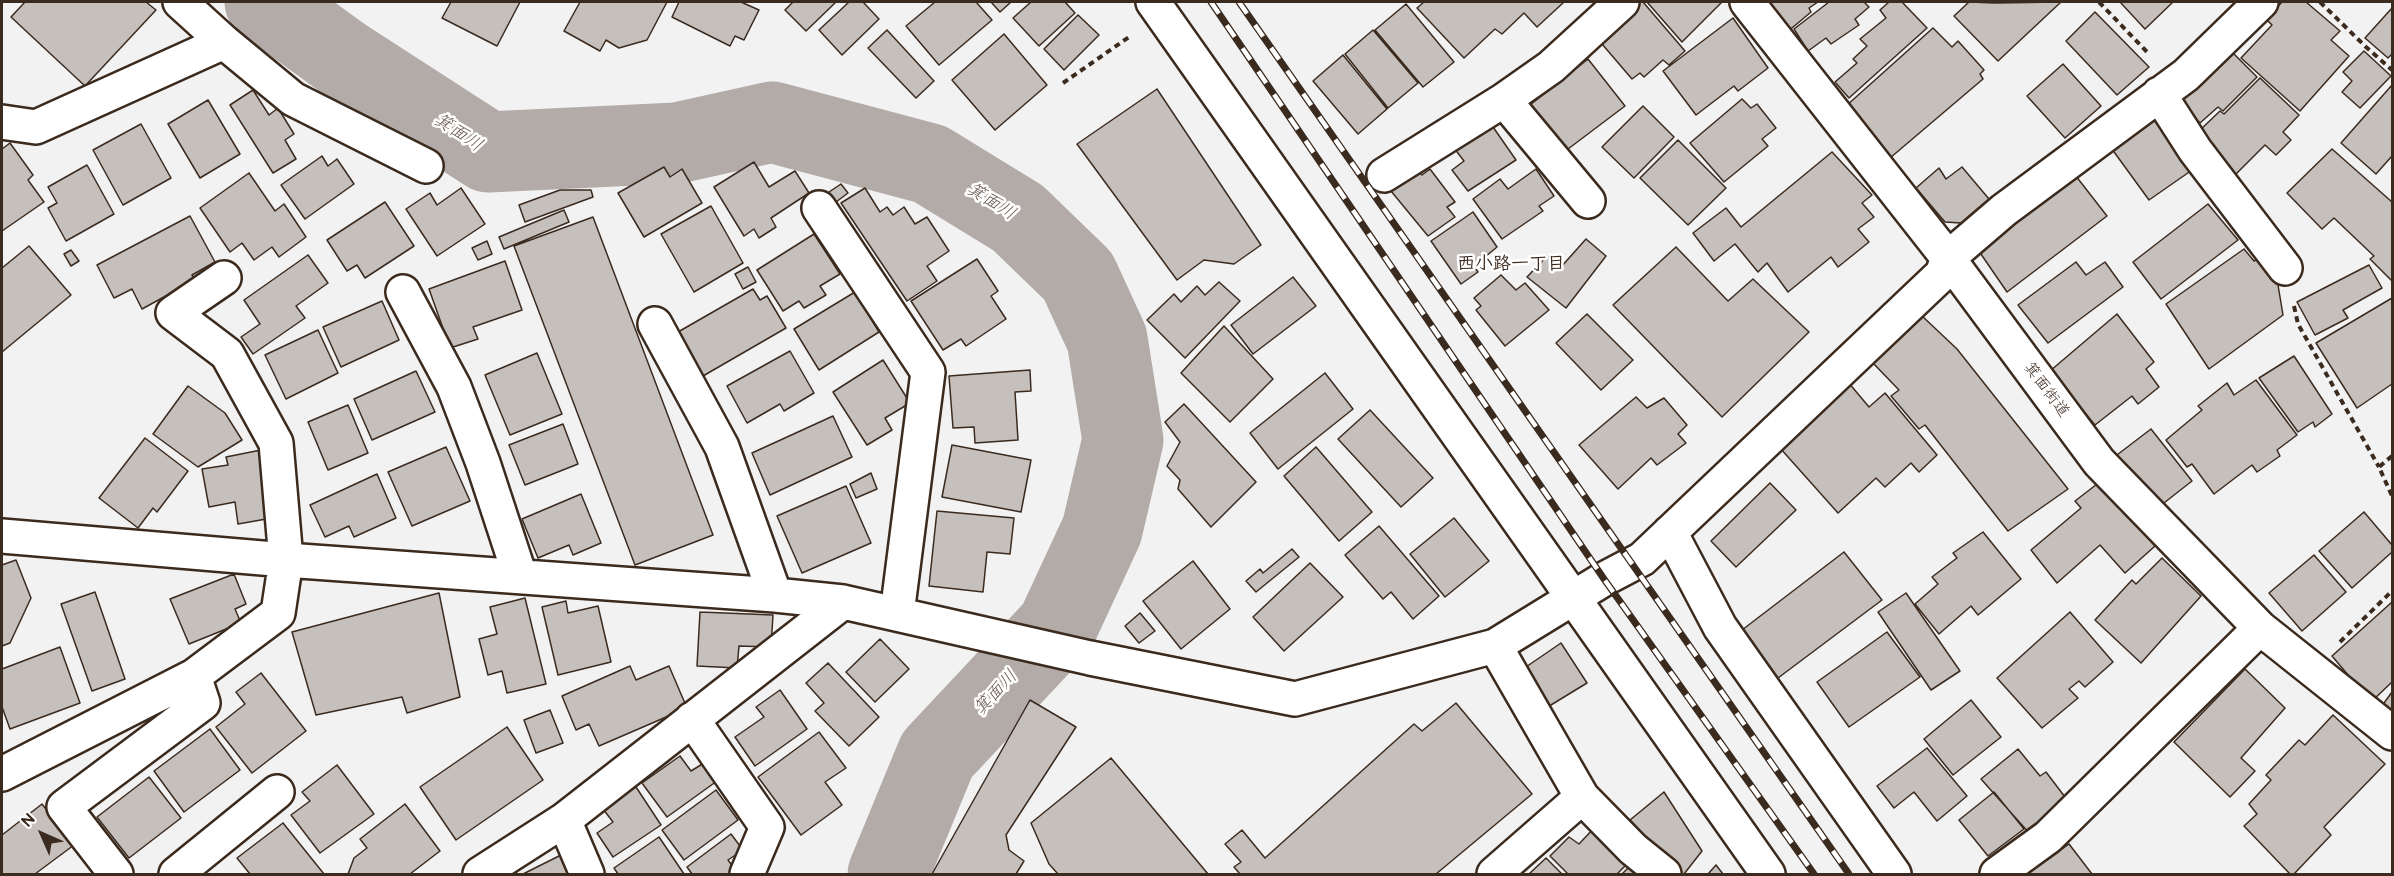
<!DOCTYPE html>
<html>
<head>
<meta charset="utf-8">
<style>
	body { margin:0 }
	#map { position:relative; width:2394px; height:876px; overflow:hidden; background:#f3f2f2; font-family:"Balsamiq Sans",sans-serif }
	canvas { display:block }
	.frame { position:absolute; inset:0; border:3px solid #3b2a1e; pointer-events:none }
	.north { position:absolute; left:12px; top:804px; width:60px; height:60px; -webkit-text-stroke:4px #fff; paint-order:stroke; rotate:315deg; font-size:16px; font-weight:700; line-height:24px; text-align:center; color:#3b2a1e }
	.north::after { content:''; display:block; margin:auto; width:21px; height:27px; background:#3b2a1e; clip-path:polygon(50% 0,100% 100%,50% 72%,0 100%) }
</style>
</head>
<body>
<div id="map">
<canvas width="2394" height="876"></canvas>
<div class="frame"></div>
<div class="north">N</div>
</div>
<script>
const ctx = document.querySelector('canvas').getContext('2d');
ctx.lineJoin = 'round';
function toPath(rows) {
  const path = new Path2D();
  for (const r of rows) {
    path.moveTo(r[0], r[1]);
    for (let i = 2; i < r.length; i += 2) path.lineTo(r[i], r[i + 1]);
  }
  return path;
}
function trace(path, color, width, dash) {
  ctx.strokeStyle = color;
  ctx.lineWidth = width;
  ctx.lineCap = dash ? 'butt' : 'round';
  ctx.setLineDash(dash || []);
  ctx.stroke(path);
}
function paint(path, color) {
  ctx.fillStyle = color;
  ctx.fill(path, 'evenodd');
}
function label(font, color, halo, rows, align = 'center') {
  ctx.font = font + ' "Balsamiq Sans","Klee One",sans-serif';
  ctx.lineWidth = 5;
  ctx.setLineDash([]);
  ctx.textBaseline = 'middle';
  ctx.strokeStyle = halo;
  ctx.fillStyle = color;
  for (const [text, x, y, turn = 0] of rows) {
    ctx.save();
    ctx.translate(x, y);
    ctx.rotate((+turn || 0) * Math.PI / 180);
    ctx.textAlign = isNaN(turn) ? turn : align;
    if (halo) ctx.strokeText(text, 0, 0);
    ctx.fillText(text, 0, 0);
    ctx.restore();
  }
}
trace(toPath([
	[265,2,344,59,488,152,677,143,772,122,930,164,1018,218,1078,276,1107,339,1123,440,1102,530,1057,627,937,755,888,874]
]), '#b2aba7', 81);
const building = toPath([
	[25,2,146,2,156,10,85,86,11,17,25,2],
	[451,2,520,2,497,46,442,18,451,2],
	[580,2,667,2,647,40,619,48,606,40,600,51,564,31,580,2],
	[679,2,741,2,759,10,744,40,735,36,730,46,672,17,679,2],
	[793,2,836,2,806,31,785,10,793,2],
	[849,2,863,2,879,19,842,55,819,30,849,2],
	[935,2,976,2,992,20,939,65,906,26,935,2],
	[991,2,1011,2,1000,12,991,2],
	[1031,2,1065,2,1075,13,1039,46,1013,18,1031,2],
	[1424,2,1564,2,1537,27,1524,13,1502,34,1495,29,1464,58,1417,8,1424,2],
	[1636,2,1643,2,1685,51,1669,65,1663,60,1644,77,1640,73,1632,79,1596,37,1636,2],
	[1647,2,1720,2,1721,3,1682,42,1647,2],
	[1761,2,1818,2,1809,8,1811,12,1786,33,1761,2],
	[1829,2,1864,2,1869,7,1855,19,1859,25,1831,44,1826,38,1808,51,1794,29,1829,2],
	[1889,2,1902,2,1927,28,1849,98,1835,82,1857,63,1853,59,1867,46,1860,39,1886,18,1880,10,1889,2],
	[1969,2,1994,3,2061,2,1998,61,1954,16,1969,2],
	[2120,2,2173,2,2145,29,2120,2],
	[2282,2,2306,2,2340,31,2331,40,2349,56,2300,111,2241,58,2272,25,2266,19,2282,2],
	[1406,4,1454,62,1423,87,1375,30,1406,4],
	[2392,8,2392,54,2388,58,2365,38,2392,8],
	[2095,12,2149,67,2117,95,2066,41,2095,12],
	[1078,15,1099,35,1064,70,1044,49,1078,15],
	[1733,18,1768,68,1738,91,1734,86,1696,115,1663,71,1733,18],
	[1933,28,1952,47,1958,41,1984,70,1980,74,1983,79,1890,158,1846,106,1933,28],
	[887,30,934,81,916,98,868,48,887,30],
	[1373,30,1418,83,1388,108,1345,54,1373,30],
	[1004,34,1047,85,995,130,952,80,1004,34],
	[2228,48,2257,77,2223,111,2218,107,2200,123,2182,103,2182,93,2228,48],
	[2364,51,2391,76,2360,108,2342,92,2352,81,2343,72,2364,51],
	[1343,55,1387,109,1358,134,1313,81,1343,55],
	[1588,59,1625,106,1568,149,1530,105,1588,59],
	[2063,64,2101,106,2065,138,2027,96,2063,64],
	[2260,78,2299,115,2283,132,2291,140,2276,155,2265,145,2236,174,2241,181,2236,186,2198,132,2220,111,2224,114,2260,78],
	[2392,85,2392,156,2376,174,2341,143,2392,85],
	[1157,89,1261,245,1234,264,1204,260,1177,280,1077,144,1157,89],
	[253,90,269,115,278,108,294,134,285,140,296,159,273,173,230,105,253,90],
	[1742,99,1751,108,1757,104,1776,128,1762,139,1768,146,1724,182,1690,143,1742,99],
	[208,100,240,154,200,178,168,124,208,100],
	[1643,106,1674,137,1634,178,1602,147,1643,106],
	[2150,115,2195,168,2149,200,2109,145,2150,115],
	[141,124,171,178,123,205,93,150,141,124],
	[1481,125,1486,131,1493,127,1516,160,1468,191,1452,170,1464,161,1447,139,1481,125],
	[1678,140,1726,188,1688,225,1640,178,1678,140],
	[10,143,33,175,28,180,44,202,2,231,2,149,10,143],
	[2332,149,2392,202,2392,281,2370,259,2374,256,2334,218,2322,229,2287,193,2332,149],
	[1832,152,1872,195,1862,203,1874,217,1858,229,1869,242,1838,267,1831,257,1788,292,1767,263,1758,272,1735,244,1714,261,1693,233,1726,208,1741,227,1832,152],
	[322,156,328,166,337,159,354,184,305,219,281,185,322,156],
	[754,162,769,187,795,171,809,193,771,218,776,227,759,238,754,229,744,236,714,187,754,162],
	[87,165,114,214,66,241,48,208,57,203,48,187,87,165],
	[664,167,670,177,682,169,702,203,644,237,618,193,664,167],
	[1962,167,1989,199,1961,223,1945,222,1916,188,1939,168,1946,179,1962,167],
	[1430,169,1455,202,1447,207,1455,217,1428,236,1391,191,1418,170,1422,175,1430,169],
	[1536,169,1554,196,1539,206,1543,211,1502,239,1473,199,1500,179,1508,189,1536,169],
	[2072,171,2107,216,2007,292,1972,241,2072,171],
	[249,173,275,211,284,204,306,237,279,257,272,247,254,260,242,243,230,252,200,208,249,173],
	[841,184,848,193,836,202,829,192,841,184],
	[461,188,485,224,437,256,406,209,430,193,437,205,461,188],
	[865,188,880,212,887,207,893,215,904,207,915,224,927,217,949,251,927,266,937,281,907,301,841,203,865,188],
	[560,190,591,190,593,197,525,222,519,205,560,190],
	[385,202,414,246,365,278,357,265,347,271,327,240,385,202],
	[2208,204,2238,240,2161,299,2133,262,2208,204],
	[711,206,743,263,694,292,661,234,711,206],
	[564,210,569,222,504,249,499,237,564,210],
	[1473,212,1497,247,1474,266,1478,272,1461,284,1431,241,1473,212],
	[190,216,215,262,192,275,195,280,142,309,132,289,114,298,97,265,190,216],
	[593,217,713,535,635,565,514,246,593,217],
	[814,234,840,274,820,286,826,295,804,308,799,301,783,311,757,270,814,234],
	[1586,239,1606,256,1566,308,1527,277,1547,256,1561,267,1586,239],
	[487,241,492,254,478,260,472,248,487,241],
	[29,246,71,295,2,352,2,268,29,246],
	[1676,247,1728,301,1753,279,1809,332,1722,417,1613,305,1676,247],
	[2244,249,2254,261,2264,256,2275,267,2283,315,2209,369,2166,304,2244,249],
	[71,250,79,261,71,266,64,254,71,250],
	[308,255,328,283,296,306,305,318,253,354,241,337,260,324,244,300,308,255],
	[977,259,998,291,991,296,1006,319,966,346,961,339,943,350,911,301,977,259],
	[505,261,522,310,473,327,478,339,450,348,429,289,505,261],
	[2076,262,2086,275,2105,262,2123,287,2048,343,2018,305,2076,262],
	[2369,265,2382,288,2343,310,2348,318,2315,335,2297,302,2369,265],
	[748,267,756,282,743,289,735,274,748,267],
	[1501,275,1516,290,1525,283,1549,310,1505,346,1476,310,1481,306,1474,298,1501,275],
	[1293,277,1316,306,1253,354,1231,325,1293,277],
	[1219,282,1240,301,1185,358,1147,320,1174,294,1181,302,1197,286,1205,295,1219,282],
	[753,289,760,300,767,296,786,328,703,376,678,332,753,289],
	[855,292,879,332,819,370,794,329,855,292],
	[2392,298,2392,384,2357,408,2316,343,2392,298],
	[382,301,399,340,341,367,323,327,382,301],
	[1587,314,1633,360,1601,390,1556,343,1587,314],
	[2117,314,2154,362,2146,369,2159,387,2138,404,2132,396,2095,425,2050,371,2117,314],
	[1921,315,1957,349,2068,489,2008,531,1925,425,1919,429,1891,396,1899,390,1872,362,1921,315],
	[1224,326,1273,379,1230,422,1181,373,1224,326],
	[318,330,338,373,286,399,265,355,318,330],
	[790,351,814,393,784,411,780,404,747,423,727,386,790,351],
	[537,353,562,414,510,435,485,375,537,353],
	[2294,356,2332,414,2315,427,2313,422,2298,432,2259,378,2294,356],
	[883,360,910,403,885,418,892,430,867,445,833,392,883,360],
	[1030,370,1031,391,1015,392,1018,440,975,443,974,427,953,428,949,376,1030,370],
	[416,371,435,412,372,440,354,399,416,371],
	[1325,373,1353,409,1278,469,1250,433,1325,373],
	[2256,380,2297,435,2277,450,2280,456,2257,472,2252,465,2214,494,2192,464,2187,467,2166,440,2202,410,2198,406,2227,383,2234,395,2256,380],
	[1848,382,1869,407,1885,393,1937,455,1919,472,1911,463,1885,487,1876,478,1838,513,1780,448,1848,382],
	[188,386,225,413,242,440,198,467,153,434,188,386],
	[1636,397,1647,408,1664,398,1687,425,1678,434,1686,443,1657,465,1651,458,1618,489,1579,445,1636,397],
	[1184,404,1256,482,1211,527,1178,489,1180,480,1167,466,1180,442,1165,422,1184,404],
	[348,405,368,453,328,470,308,422,348,405],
	[1370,410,1433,478,1401,507,1338,439,1370,410],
	[833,416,852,457,770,495,752,453,833,416],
	[563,424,578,464,525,485,509,445,563,424],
	[2151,429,2192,481,2155,510,2113,458,2151,429],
	[145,438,188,471,157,512,153,508,138,528,99,498,145,438],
	[952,445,1031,460,1021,512,942,497,952,445],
	[446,447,470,501,412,526,388,472,446,447],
	[1316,447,1372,512,1339,541,1284,476,1316,447],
	[261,450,272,518,238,524,235,502,209,507,202,469,228,465,226,457,261,450],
	[871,473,877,489,856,498,850,484,871,473],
	[377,474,396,518,354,537,349,526,325,537,310,505,377,474],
	[2101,481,2155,546,2125,573,2100,545,2057,583,2031,550,2081,508,2075,501,2101,481],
	[1770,483,1796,510,1736,567,1711,541,1770,483],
	[846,486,871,543,802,573,777,516,846,486],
	[581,494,601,543,573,555,569,545,538,558,522,519,581,494],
	[937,511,1014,518,1010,554,987,552,983,592,929,586,937,511],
	[2364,512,2392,545,2392,552,2352,588,2319,551,2364,512],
	[1454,518,1489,561,1445,597,1410,554,1454,518],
	[1379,526,1439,596,1413,619,1391,592,1383,599,1345,555,1379,526],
	[1983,532,2021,579,1978,615,1971,606,1939,634,1915,604,1938,584,1932,577,1957,558,1953,553,1983,532],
	[1292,549,1299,557,1256,592,1246,581,1260,569,1263,573,1292,549],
	[1844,552,1882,600,1778,678,1742,630,1844,552],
	[2314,555,2346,592,2302,631,2269,593,2314,555],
	[2162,558,2201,596,2141,663,2095,620,2132,580,2136,584,2162,558],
	[16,560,31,598,10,643,2,646,2,565,16,560],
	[1193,561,1230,609,1181,649,1143,601,1193,561],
	[1310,563,1343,597,1284,651,1253,617,1310,563],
	[234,574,246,604,235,609,241,623,189,644,170,599,234,574],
	[95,592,125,679,92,691,61,604,95,592],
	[439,593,460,697,407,713,402,697,316,715,292,632,439,593],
	[1906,593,1960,671,1931,690,1878,612,1906,593],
	[525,598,546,684,507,693,502,671,488,675,479,639,497,634,490,607,525,598],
	[566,601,568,613,598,606,611,662,558,675,542,607,566,601],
	[2392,602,2392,682,2371,702,2332,656,2392,602],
	[700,612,773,615,771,647,739,646,737,668,697,666,700,612],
	[2070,612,2113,662,2085,687,2079,681,2069,689,2078,698,2042,728,1997,678,2070,612],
	[1140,613,1155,631,1139,643,1125,626,1140,613],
	[1887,632,1920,677,1849,727,1817,682,1887,632],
	[880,639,909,669,875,702,846,672,880,639],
	[1561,643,1587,683,1546,708,1523,669,1561,643],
	[60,647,80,703,10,729,2,707,2,669,60,647],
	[828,663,879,717,849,746,815,711,824,703,806,683,828,663],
	[630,666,636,680,669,666,687,708,599,746,589,724,576,730,562,696,630,666],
	[2245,669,2285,708,2241,758,2255,771,2230,797,2174,742,2245,669],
	[261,673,306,731,252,773,216,727,245,704,236,692,261,673],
	[780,690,807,729,755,766,735,737,764,717,756,707,780,690],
	[2392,692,2392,720,2379,710,2392,692],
	[1030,700,1076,727,1006,835,1009,850,1024,861,1016,874,932,874,1030,700],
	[1971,700,2001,737,1953,775,1924,739,1971,700],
	[1456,703,1532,794,1436,874,1240,874,1234,867,1241,862,1225,844,1242,830,1265,858,1414,724,1422,731,1456,703],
	[550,710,563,743,536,753,524,720,550,710],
	[2333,715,2385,764,2324,827,2331,835,2294,874,2290,874,2244,826,2257,814,2249,804,2271,780,2266,775,2299,740,2305,745,2333,715],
	[507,727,543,780,456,840,420,787,507,727],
	[210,729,240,770,184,812,154,771,210,729],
	[819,732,846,768,825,782,842,805,801,835,758,777,819,732],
	[1927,748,1967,796,1937,821,1914,792,1894,808,1877,786,1927,748],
	[2018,749,2040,776,2046,772,2068,801,2030,834,1981,779,2018,749],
	[680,756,691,771,704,763,717,781,667,817,642,783,680,756],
	[1111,758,1208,874,1058,874,1049,864,1031,823,1111,758],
	[337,765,374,814,320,853,291,815,310,801,302,792,337,765],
	[149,777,181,818,129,858,97,817,149,777],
	[636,787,661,825,613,857,597,833,613,822,603,809,636,787],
	[716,790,738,820,684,860,662,830,716,790],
	[1664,792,1702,851,1684,874,1681,874,1630,820,1664,792],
	[1994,792,2024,829,1988,856,1959,820,1994,792],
	[42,804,74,845,35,874,2,874,2,835,42,804],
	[405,804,440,851,410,874,348,874,354,858,367,848,360,839,405,804],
	[283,823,324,874,250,874,237,858,283,823],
	[1595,827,1629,862,1617,874,1568,874,1550,856,1569,837,1579,844,1595,827],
	[731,834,743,850,728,860,736,871,732,874,692,874,687,867,731,834],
	[659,837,684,874,618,874,614,868,659,837],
	[2069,844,2092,874,2027,874,2069,844],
	[563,854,573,874,523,874,563,854],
	[1546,858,1562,874,1529,874,1546,858],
	[1633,863,1644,874,1622,874,1633,863],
	[1716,865,1723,874,1708,874,1716,865]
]);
paint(building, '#c6c0bd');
trace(building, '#3b2a1e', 1.5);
const minor = toPath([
	[180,2,224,42],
	[1153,2,1768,874],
	[1747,2,1948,258,2099,462,2260,628,2392,733],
	[2159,94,2195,150,2285,268],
	[1504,100,1588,201],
	[2,122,36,127,224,42,293,99,426,166],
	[1384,175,1504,100,1551,67,1622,2],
	[819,208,928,372,897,614],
	[403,292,454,387,483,463,520,576],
	[655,324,722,447,775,595],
	[1670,532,1720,627,1894,874],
	[2,536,286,560,775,595,843,602,1090,658,1295,699,1495,646,1604,579,1642,559,1942,274,1948,258,2004,210,2186,75,2261,2],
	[1495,646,1582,797,1633,849,1664,874],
	[692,719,767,827,747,874],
	[2,774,194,676,278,613,286,560,276,443,227,354,173,313,224,278],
	[564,820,587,874],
	[116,874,64,807,203,703,194,676],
	[176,874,277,792],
	[480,874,564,820,843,602],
	[1494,874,1582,797],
	[1997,874,2048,837,2260,628]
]);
trace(minor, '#3b2a1e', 38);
trace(toPath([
	[2099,2,2148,53],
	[2320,2,2366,47,2392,70],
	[1063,83,1129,37],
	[2294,306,2298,324,2379,467],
	[2392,456,2379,467,2392,496],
	[2340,642,2392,591]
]), '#3b2a1e', 4, [6, 4.5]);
trace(minor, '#fff', 33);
const rail = toPath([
	[1211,2,1604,579,1814,874],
	[1239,2,1849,874]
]);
trace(rail, '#3b2a1e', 7);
trace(rail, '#fff', 4.5, [14]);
label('16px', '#3b2a1e', '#fff', [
	["箕面街道",2046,390,53]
]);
label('italic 18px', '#65574e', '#fff', [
	["箕面川",458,133,33],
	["箕面川",991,202,32],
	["箕面川",996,693,-47]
]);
label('bold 18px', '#3b2a1e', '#fff', [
	["西小路一丁目",1511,264]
]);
</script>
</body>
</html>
